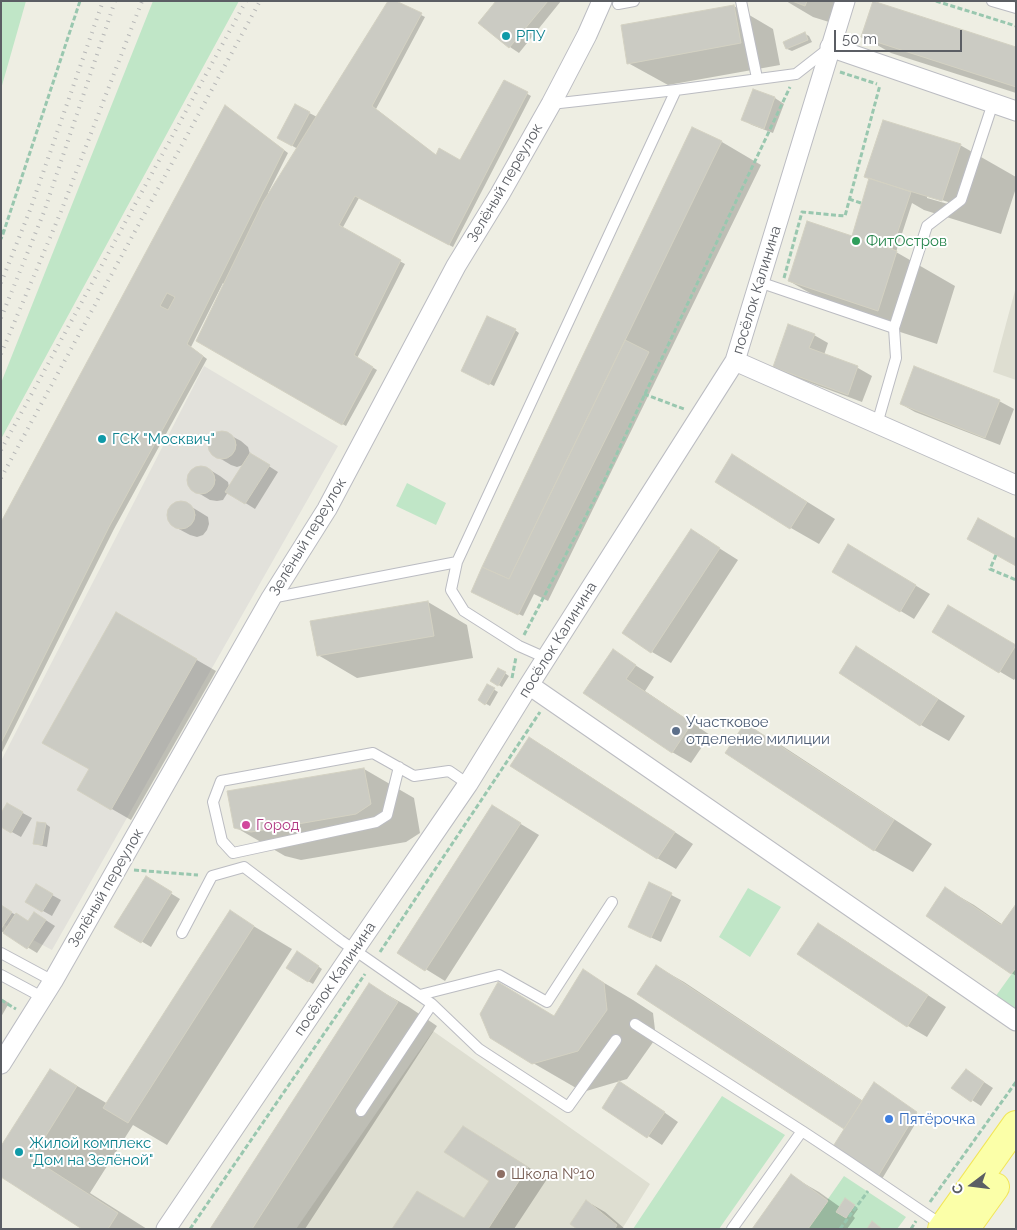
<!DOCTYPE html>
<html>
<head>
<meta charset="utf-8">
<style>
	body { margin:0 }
	#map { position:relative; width:1017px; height:1230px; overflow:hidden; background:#eeeee3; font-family:Raleway,sans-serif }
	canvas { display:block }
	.frame { position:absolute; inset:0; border:2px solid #5b5e64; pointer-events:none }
	.north { position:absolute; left:947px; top:1160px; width:50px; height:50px; -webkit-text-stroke:4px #fff; paint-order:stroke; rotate:255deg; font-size:14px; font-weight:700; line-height:20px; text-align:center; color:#5b5e64 }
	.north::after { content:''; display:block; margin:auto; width:18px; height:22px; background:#5b5e64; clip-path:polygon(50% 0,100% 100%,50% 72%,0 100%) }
	.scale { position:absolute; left:834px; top:30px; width:128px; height:22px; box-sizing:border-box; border:2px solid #5b5e64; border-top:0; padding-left:6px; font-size:15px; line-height:18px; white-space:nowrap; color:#5b5e64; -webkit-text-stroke:4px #fff; paint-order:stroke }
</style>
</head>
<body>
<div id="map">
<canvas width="1017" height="1230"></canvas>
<div class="frame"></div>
<div class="north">С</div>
<div class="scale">50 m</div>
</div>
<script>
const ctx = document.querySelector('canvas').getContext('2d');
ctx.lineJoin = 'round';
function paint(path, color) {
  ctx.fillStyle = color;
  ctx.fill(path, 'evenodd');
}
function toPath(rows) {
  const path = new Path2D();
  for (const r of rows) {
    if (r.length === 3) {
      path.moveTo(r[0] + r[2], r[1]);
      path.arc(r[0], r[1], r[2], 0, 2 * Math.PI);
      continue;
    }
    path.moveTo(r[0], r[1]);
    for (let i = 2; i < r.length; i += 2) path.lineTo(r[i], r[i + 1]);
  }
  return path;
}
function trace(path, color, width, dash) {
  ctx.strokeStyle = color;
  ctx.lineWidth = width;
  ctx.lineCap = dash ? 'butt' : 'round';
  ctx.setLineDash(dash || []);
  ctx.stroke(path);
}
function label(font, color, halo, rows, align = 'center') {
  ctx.font = font + ' Raleway,sans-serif';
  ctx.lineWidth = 4;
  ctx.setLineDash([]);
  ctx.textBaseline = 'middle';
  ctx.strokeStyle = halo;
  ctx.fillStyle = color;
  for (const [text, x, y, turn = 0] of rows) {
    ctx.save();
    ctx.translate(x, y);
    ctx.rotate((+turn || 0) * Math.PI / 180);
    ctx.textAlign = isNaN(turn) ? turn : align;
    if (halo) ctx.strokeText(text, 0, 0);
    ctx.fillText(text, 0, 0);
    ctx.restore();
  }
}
paint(toPath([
	[204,366,338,446,52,950,1,923,1,761]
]), '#e2e1db');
paint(toPath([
	[1016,287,1016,380,993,372],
	[433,1031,650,1184,622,1229,296,1229]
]), '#deded1');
paint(toPath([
	[1,1,26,1,1,89],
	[153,1,239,1,1,439,1,383],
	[407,483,446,503,436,525,396,506],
	[748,888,781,907,750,957,719,937],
	[1016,968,1016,1021,990,1004],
	[722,1096,785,1135,719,1229,633,1229],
	[844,1176,906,1217,897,1229,807,1229]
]), '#c0e6c7');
paint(toPath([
	[393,1,425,17,376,109,437,156,461,162,505,81,531,96,453,247,359,198,342,229,405,264,357,358,377,370,346,426,198,341,225,284,223,283,191,347,207,359,114,529,1,754,1,525,229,109,288,153,268,193,270,194,298,149,278,138,296,106,317,117],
	[497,1,561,1,519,53,510,47,480,23],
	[786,1,853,1,845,27,813,17],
	[734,6,773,29,780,65,668,85,628,63],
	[805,34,809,36,812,42,792,51,787,49,785,43],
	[863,37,1016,49,1016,93,891,53],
	[753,90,775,98,784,104,773,133,752,125,743,120],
	[693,129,722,142,761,165,548,601,534,594,523,616,477,594],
	[960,145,1016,177,1016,188,1001,234,924,210,912,203,896,252,955,286,937,344,848,315,789,281,852,237,870,179],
	[927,195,948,202,948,204,927,198],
	[515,330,519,333,494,386,463,370],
	[814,335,828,343,824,355,858,368,872,376,862,402,789,375,775,367],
	[999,401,1014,409,1000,445,915,412,901,404],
	[221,432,226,433,241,441,248,447,250,454,278,472,255,509,228,492,223,500,217,501,210,500,195,491,190,486,188,480,190,474,195,469,201,467,205,467,220,476,228,482,229,487,243,465,237,467,231,465,216,456,210,451,209,445,211,439,215,434],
	[733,456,835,519,819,544,791,528,717,482],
	[181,502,185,503,200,512,208,517,209,524,207,530,203,535,197,537,190,535,175,527,170,522,168,516,170,509,175,504],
	[692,531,738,560,671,663,652,652],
	[849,546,930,594,914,619,834,571],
	[428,602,467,625,473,658,357,678,318,655],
	[949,606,1016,646,1016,677,1014,680,933,632],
	[117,614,216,671,131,820,79,790,90,769],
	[856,648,884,664,965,716,949,741,921,725,840,673],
	[613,651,654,677,645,691,710,735,691,763,672,752,585,693],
	[499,669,509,676,502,687,492,681],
	[488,686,498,692,490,706,479,700],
	[745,724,784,747,932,844,913,872,874,850],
	[529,738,548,749,693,844,676,869,657,858],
	[364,769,414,798,420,833,406,842,301,860,285,856,235,827],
	[8,805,32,818,21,837,1,826],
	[511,818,539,835,445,981,398,952],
	[38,823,46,824,50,827,47,847,39,845,35,843],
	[146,878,180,899,151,947,116,926],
	[650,884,681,900,661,942,639,932],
	[36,886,61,900,52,916,27,902],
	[946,889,974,905,1003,925,1016,907,1016,976,927,916],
	[1,907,29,922,44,919,55,926,37,953,1,931],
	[230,912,292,949,167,1145,133,1125,90,1193,147,1229,84,1229,1,1176,50,1070,108,1104],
	[818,924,837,935,946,1007,927,1037,908,1026,799,954],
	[302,955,322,969,313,984,308,981],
	[656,966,684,982,863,1101,878,1086,920,1116,882,1179,834,1148,846,1129,639,993],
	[584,971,633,1000,653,1013,656,1038,627,1079,583,1092,533,1063,499,984,555,1017],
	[370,985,409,1007,437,1026,305,1229,212,1229],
	[1,998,9,1003,1,1017],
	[975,1076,993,1088,981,1106,972,1100],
	[634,1091,678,1122,662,1145,604,1107],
	[482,1138,547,1179,514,1229,393,1229,465,1220,491,1181],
	[791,1176,819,1192,840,1207,850,1202,858,1209,853,1216,855,1218,847,1229,754,1229],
	[586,1201,605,1212,625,1229,579,1229]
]), '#0003');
const building = toPath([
	[388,1,396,1,422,13,372,106,436,155,439,148,460,160,504,80,528,92,449,245,355,196,339,225,401,260,354,355,373,367,342,425,196,341,263,202,388,1],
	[496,1,548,1,509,48,478,23,496,1],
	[792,1,807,1,805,6,792,1],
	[873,1,1016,47,1016,87,861,37,873,1],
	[734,5,741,43,627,64,621,25,734,5],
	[805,32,808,40,786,49,783,42,805,32],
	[753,89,775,97,764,129,741,120,753,89],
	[295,104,310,112,292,146,277,138,295,104],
	[225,105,284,150,187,344,203,356,109,527,1,743,1,522,225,105],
	[883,120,961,144,942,201,864,177,883,120],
	[692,127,722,141,509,579,482,567,692,127],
	[869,178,911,192,892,249,852,236,869,178],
	[807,221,897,251,878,311,788,281,807,221],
	[167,293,175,297,168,310,160,306,167,293],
	[487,316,516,329,489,385,461,371,487,316],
	[788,324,815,334,809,348,858,366,848,395,773,367,788,324],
	[625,340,649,352,518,615,471,592,482,567,509,579,625,340],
	[914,366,1000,400,985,438,900,404,914,366],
	[222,445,14],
	[250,453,270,465,245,504,225,492,250,453],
	[732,454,807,502,790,529,715,482,732,454],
	[201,480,14],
	[181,515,14],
	[978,518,1016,539,1016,566,967,539,978,518],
	[691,529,720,548,651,653,622,633,691,529],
	[848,544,916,585,900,612,832,572,848,544],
	[428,601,434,636,317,656,310,621,428,601],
	[948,605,1016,645,999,673,932,632,948,605],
	[116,612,197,659,111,810,77,790,89,769,42,743,116,612],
	[856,646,938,699,920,726,839,673,856,646],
	[613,649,636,665,626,679,692,723,672,753,583,693,613,649],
	[498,668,506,672,498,686,490,681,498,668],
	[487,684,495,688,485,705,478,700,487,684],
	[745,723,894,820,874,851,725,753,745,723],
	[529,737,675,832,657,859,510,766,529,737],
	[364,768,371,804,356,814,251,832,234,828,227,791,364,768],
	[7,803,23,812,11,833,1,827,1,813,7,803],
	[492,805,521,823,425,971,397,953,492,805],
	[37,822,46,823,42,845,33,844,37,822],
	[146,876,172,892,141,943,114,927,146,876],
	[649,882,672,893,651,938,628,927,649,882],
	[36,884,53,894,42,912,25,902,36,884],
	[945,887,1001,925,1016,904,1016,968,1011,974,926,916,945,887],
	[1,905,12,912,1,929,1,905],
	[230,910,254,926,128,1123,103,1108,230,910],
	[34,912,46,920,27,949,3,933,16,913,28,921,34,912],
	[818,923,928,995,907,1027,797,954,818,923],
	[297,951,319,966,308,982,286,968,297,951],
	[656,965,862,1101,844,1129,637,994,656,965],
	[583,969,604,983,607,1010,578,1051,532,1064,490,1038,480,1014,498,982,554,1016,583,969],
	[369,983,398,1002,252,1229,210,1229,369,983],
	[50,1069,77,1086,32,1158,118,1213,108,1229,82,1229,1,1177,1,1146,50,1069],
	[966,1069,984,1082,971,1102,951,1088,966,1069],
	[619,1081,665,1112,647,1138,602,1108,619,1081],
	[874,1082,917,1112,877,1178,832,1148,874,1082],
	[463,1126,528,1167,488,1229,392,1229,417,1191,464,1218,489,1181,444,1152,463,1126],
	[791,1174,828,1201,808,1229,752,1229,791,1174],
	[845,1198,855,1205,846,1218,836,1212,845,1198],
	[586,1200,617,1225,615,1229,577,1229,570,1224,586,1200],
	[872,1221,882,1229,867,1229,872,1221]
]);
paint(building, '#cbcbc3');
trace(building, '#d3d1c2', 1);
const lane = toPath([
	[741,1,757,78],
	[992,1,1016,8],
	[618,4,634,1],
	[551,104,676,90,796,74,828,49],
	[759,282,894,328,927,226,961,200,993,103],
	[877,424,896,358,894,328],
	[271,598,457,562],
	[546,658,519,646,464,611,451,590,457,562,676,90],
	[399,767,387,815,376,822,233,853,222,841,213,802,221,781,373,753,414,776,449,771,468,784],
	[182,933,212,876,244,867,340,940,432,1004,361,1111],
	[1,953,53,981],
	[1,975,42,997],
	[420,995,499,975,547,1002,612,902],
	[432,1004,479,1049,568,1107,616,1040],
	[635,1024,802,1131],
	[732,1229,802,1131,846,1160,942,1225]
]);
const street = toPath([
	[830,47,1016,111],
	[735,361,1016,485],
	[529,685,1016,1021],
	[1,1064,53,981,271,598,327,509,456,266,500,194,551,104,587,35,602,1],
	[166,1229,355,949,468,784,529,685,735,361,845,1]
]);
const primary = toPath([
	[942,1229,1016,1125],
	[965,1229,995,1187]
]);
trace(lane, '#bbbcc2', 12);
trace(street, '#bbbcc2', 21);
trace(primary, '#f2e659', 30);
trace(toPath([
	[936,1,1016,26],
	[840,72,877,84],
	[849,199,861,203],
	[1,230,3,234,1,239],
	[3,234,80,1],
	[784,278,802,212,845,216,880,85],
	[644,394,684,409],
	[996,555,990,569,1016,580],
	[524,635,602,485,790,87],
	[512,678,516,657],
	[134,870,198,875],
	[380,952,540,712],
	[1,1000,16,1009],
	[930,1202,1016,1082],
	[190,1229,365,974],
	[840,1229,868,1191],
	[911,1229,916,1221]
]), '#99c7af', 3, [5, 2.5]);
trace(lane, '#fff', 10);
trace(street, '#fff', 19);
trace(primary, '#fbffa8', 28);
trace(toPath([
	[1,283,30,210,103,1],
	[1,318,44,212,115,1],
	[1,354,60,214,142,1],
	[1,450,246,1],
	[1,478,260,1]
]), '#b6b7b7', 4, [1, 6]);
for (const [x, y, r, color] of [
	[506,36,5,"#0f9aa8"],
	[856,241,5,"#2e9e5b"],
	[102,439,5,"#0f9aa8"],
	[676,731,5,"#5c6f8a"],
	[246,825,5,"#d1479c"],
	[889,1119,5,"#3f7fe0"],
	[19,1152,5,"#0f9aa8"],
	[501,1174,5,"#8d6e63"]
]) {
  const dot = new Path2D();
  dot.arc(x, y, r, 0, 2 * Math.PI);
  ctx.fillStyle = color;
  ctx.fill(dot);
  trace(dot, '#fff', 2);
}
label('15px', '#0d838f', '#fff', [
	["РПУ",516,36],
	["ГСК \"Москвич\"",112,439],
	["Жилой комплекс",29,1143],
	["\"Дом на Зелёной\"",29,1160]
], 'left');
label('15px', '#5b5e64', '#fff', [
	["Зелёный переулок",505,183,-60],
	["посёлок Калинина",757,290,-73],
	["Зелёный переулок",308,537,-59],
	["посёлок Калинина",558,640,-58],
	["Зелёный переулок",106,888,-60],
	["посёлок Калинина",335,979,-56]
]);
label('15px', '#27864d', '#fff', [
	["ФитОстров",866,241]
], 'left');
label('15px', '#4e5e75', '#fff', [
	["Участковое",686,722],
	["отделение милиции",686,739]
], 'left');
label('15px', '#b23c85', '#fff', [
	["Город",256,825]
], 'left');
label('15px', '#366cbe', '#fff', [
	["Пятёрочка",899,1119]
], 'left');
label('15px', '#785e54', '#fff', [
	["Школа №10",511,1174]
], 'left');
</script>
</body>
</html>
